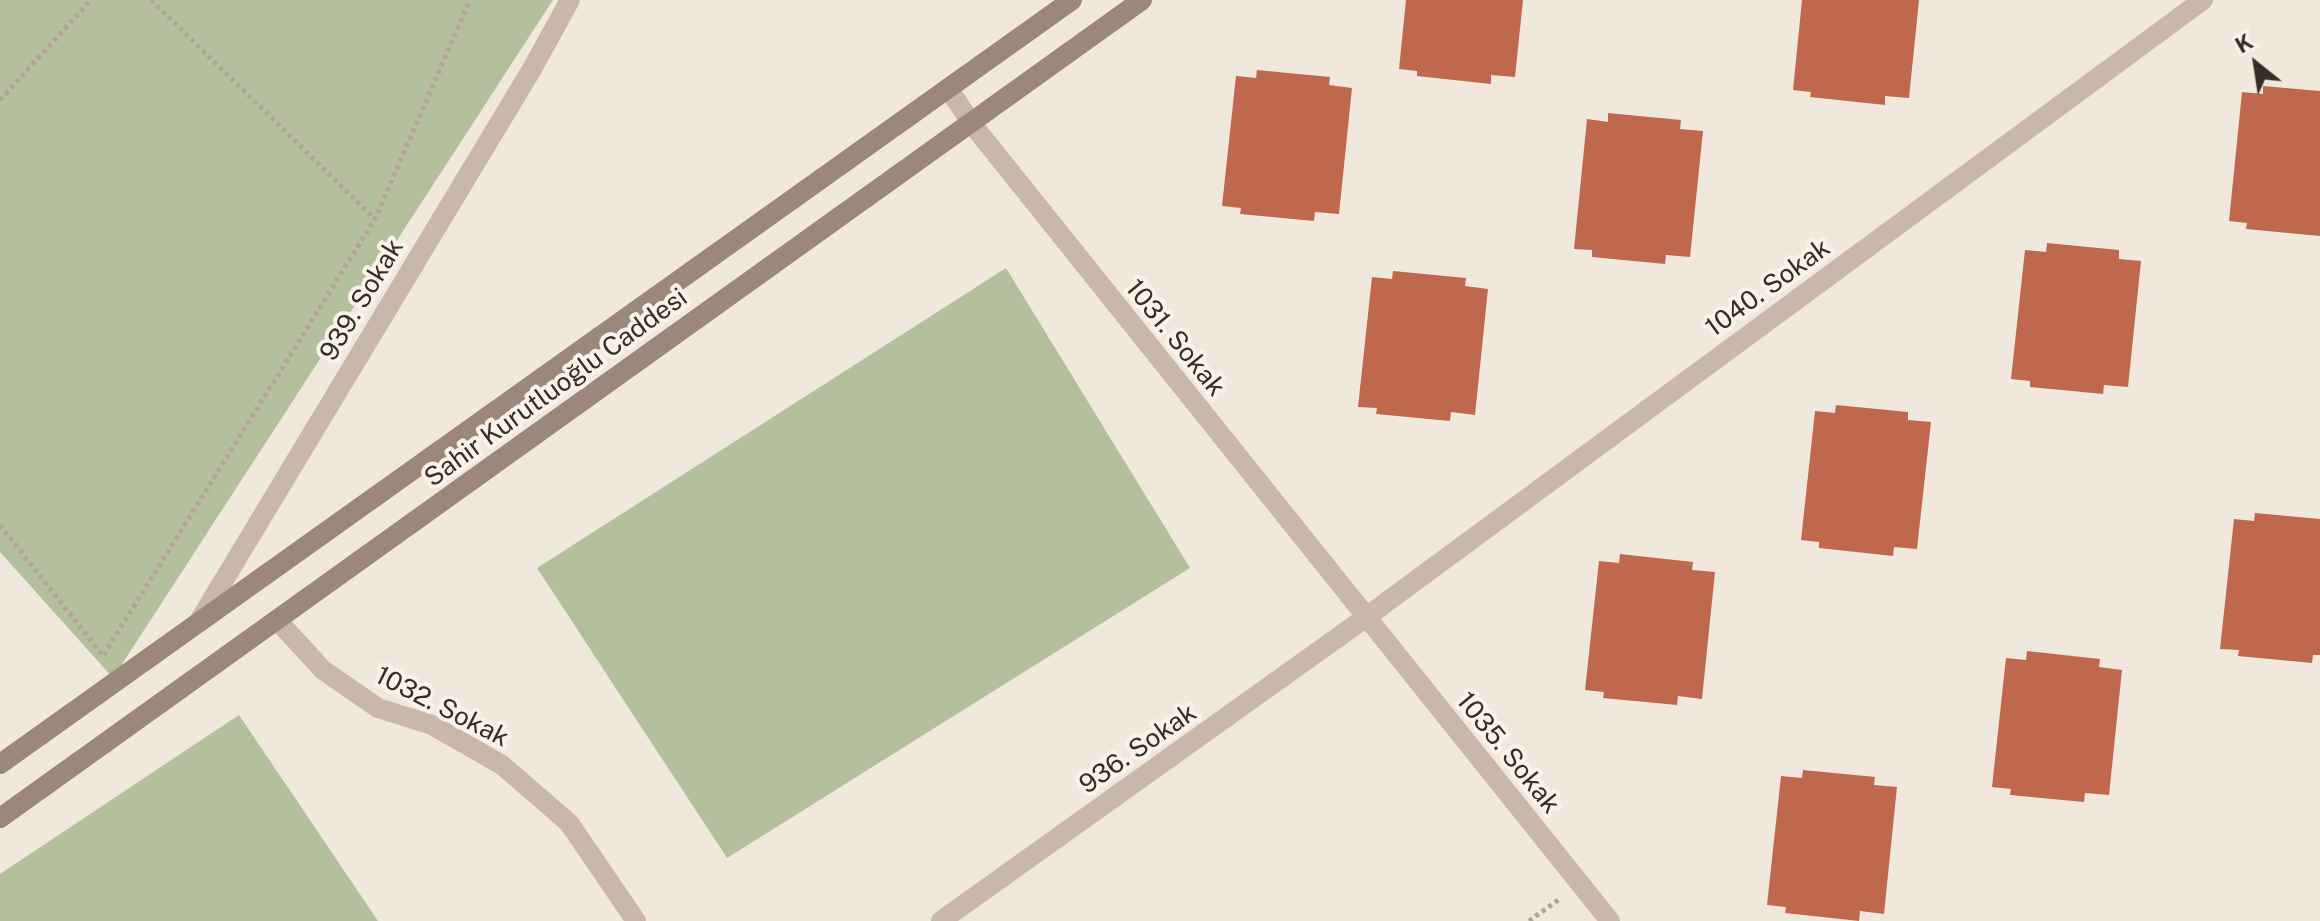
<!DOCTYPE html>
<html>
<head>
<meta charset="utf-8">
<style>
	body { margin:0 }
	#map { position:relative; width:2320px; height:921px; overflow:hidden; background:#f1e8dd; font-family:"Public Sans",sans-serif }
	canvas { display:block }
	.north { position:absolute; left:2216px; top:24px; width:80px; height:80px; -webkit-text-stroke:6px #f9f2e9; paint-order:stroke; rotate:330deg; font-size:22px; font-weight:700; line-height:32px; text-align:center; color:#362d29 }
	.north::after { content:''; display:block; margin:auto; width:28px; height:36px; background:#362d29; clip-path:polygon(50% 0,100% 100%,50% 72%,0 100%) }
</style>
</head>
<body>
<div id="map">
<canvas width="2320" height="921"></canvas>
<div class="north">K</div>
</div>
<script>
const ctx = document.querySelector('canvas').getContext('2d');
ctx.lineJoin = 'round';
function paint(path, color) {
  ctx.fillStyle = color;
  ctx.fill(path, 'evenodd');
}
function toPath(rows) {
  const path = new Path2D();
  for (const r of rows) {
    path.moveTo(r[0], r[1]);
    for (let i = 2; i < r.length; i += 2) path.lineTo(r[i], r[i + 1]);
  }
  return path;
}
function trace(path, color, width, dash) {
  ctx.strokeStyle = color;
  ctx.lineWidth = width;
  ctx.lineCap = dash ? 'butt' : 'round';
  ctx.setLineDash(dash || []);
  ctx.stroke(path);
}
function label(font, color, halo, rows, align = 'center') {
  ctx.font = font + ' "Public Sans",sans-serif';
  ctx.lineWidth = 8;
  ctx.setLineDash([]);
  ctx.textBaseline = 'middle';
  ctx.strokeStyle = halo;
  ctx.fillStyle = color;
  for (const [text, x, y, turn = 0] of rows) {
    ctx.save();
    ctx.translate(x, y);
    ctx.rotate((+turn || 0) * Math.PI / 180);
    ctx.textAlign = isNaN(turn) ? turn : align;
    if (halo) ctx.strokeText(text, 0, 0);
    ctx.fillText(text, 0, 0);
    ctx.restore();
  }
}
paint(toPath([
	[0,0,553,0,113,678,0,552],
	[1006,268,1190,568,727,858,537,568],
	[239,715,378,921,0,921,0,874]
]), '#b4bf9e');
paint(toPath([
	[1406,0,1523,0,1515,77,1491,75,1491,84,1417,76,1417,71,1399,69],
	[1802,0,1919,0,1909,98,1885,96,1885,105,1810,97,1811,92,1793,90],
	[1257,70,1330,77,1329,85,1352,88,1339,214,1315,212,1314,221,1240,214,1241,208,1222,206,1236,76,1256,78],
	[2263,86,2320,91,2320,236,2246,229,2247,223,2229,221,2242,92,2263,94],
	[1608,113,1681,120,1680,129,1703,131,1690,257,1666,255,1665,264,1592,257,1592,250,1574,249,1587,119,1608,122],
	[2047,243,2119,250,2119,259,2141,261,2128,387,2104,385,2103,394,2030,387,2030,381,2011,379,2025,250,2046,252],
	[1393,271,1466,278,1465,286,1488,289,1475,415,1451,412,1450,421,1376,414,1377,408,1358,407,1372,277,1392,279],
	[1836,405,1908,412,1908,420,1931,422,1917,549,1894,547,1893,556,1819,548,1819,542,1801,540,1815,411,1835,413],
	[2255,513,2320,519,2320,655,2313,655,2312,663,2238,656,2239,650,2220,649,2234,519,2254,521],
	[1620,554,1693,562,1692,570,1715,572,1702,699,1678,696,1677,705,1603,698,1604,692,1585,690,1599,561,1619,563],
	[2027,651,2100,659,2099,667,2122,670,2109,795,2085,793,2084,802,2010,795,2011,789,1992,787,2006,658,2026,660],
	[1803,770,1875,777,1874,785,1897,787,1884,914,1860,911,1859,921,1785,913,1786,907,1767,905,1781,776,1802,778]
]), '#c0684d');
trace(toPath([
	[151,0,375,219],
	[0,100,91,0],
	[0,525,103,656,375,219,470,0],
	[1529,921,1561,898]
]), '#b4a294', 5, [4, 4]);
trace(toPath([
	[948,88,972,124,1610,921],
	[277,620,323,670,378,708,432,725,502,765,569,823,636,921],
	[198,623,532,69,570,0],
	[941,921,1365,618,2203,0]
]), '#c9b8aa', 20);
trace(toPath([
	[0,764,1072,0],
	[0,818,1142,0]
]), '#9c877b', 20);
label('26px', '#362d29', '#f9f2e9', [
	["1040. Sokak",1768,288,-36],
	["939. Sokak",362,300,-59],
	["1031. Sokak",1175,338,51],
	["Sahir Kurutluoğlu Caddesi",556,388,-36],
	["1032. Sokak",442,707,27],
	["936. Sokak",1138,749,-35],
	["1035. Sokak",1508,753,51]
]);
</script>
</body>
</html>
